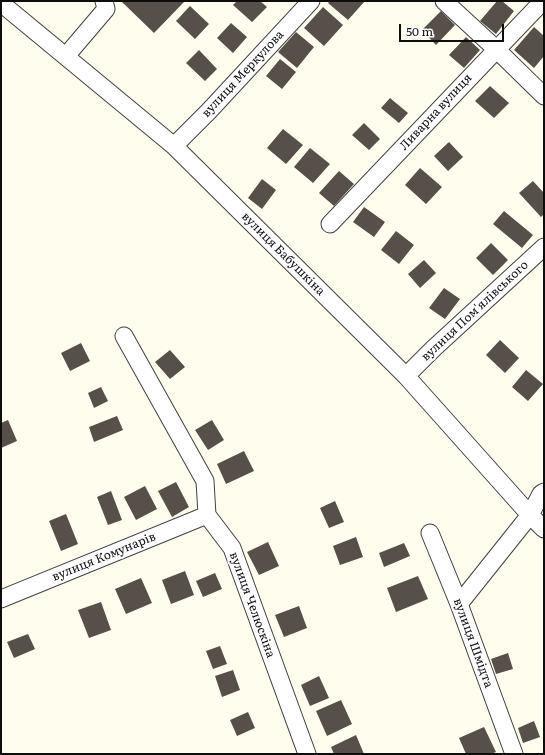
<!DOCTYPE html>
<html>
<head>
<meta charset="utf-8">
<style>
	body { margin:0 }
	#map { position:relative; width:545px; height:755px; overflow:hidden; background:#fffdee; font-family:Literata,serif }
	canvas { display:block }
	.frame { position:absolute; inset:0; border:2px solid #0d0d0d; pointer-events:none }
	.scale { position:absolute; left:399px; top:24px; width:105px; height:18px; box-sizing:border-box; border:2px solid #0d0d0d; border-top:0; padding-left:5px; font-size:12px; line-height:14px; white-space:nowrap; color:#0d0d0d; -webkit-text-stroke:3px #fff; paint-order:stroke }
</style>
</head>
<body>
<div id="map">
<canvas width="545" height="755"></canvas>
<div class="frame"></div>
<div class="scale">50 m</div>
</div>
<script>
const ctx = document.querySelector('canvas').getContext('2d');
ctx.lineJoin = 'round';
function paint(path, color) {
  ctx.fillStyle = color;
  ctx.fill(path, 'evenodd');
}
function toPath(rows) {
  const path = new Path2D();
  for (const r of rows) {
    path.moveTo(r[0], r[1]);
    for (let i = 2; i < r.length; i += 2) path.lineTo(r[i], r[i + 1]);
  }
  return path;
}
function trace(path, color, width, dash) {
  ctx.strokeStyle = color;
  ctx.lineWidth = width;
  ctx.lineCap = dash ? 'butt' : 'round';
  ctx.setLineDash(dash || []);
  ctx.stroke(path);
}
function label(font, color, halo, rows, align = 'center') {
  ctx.font = font + ' Literata,serif';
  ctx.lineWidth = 4;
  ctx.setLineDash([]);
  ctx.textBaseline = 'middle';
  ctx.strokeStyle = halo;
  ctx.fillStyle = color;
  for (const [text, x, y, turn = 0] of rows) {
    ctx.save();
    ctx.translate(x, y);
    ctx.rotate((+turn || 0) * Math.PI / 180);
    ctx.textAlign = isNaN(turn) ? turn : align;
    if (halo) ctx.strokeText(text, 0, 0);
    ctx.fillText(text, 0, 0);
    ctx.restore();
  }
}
paint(toPath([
	[121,1,185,1,154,33],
	[237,1,260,1,267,7,252,22,233,5],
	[330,1,365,1,348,20,328,3],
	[497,1,502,1,514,11,496,34,480,21],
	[190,6,209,24,195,39,176,21],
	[323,7,343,25,324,46,304,28],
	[441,11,455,25,436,45,422,30],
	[231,23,247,37,233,53,217,38],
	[534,27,544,36,544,56,534,68,514,50],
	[296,32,314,47,297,68,278,52],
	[466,37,480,50,464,68,449,55],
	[199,50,217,69,205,81,186,63],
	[280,59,296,72,282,89,266,76],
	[490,86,509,103,494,118,475,101],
	[390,98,408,113,399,123,381,108],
	[364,123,380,139,369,150,352,135],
	[283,129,303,145,286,164,267,148],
	[449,142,463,157,448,171,434,156],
	[310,148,330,164,313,183,294,167],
	[420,168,442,187,426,204,405,185],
	[339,171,354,184,334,206,319,193],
	[262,179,276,190,262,209,248,198],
	[533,181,544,193,544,214,541,217,519,193],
	[364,207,385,222,374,237,353,222],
	[504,211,533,235,522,248,493,224],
	[396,231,414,245,399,264,381,250],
	[491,243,508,260,493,275,476,258],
	[424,260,436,273,420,288,408,274],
	[444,288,460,299,445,319,429,308],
	[500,340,519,358,505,373,486,355],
	[81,343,90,361,70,371,61,353],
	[170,350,185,367,170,379,155,362],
	[526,370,543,384,528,401,512,387],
	[101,387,108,401,94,408,88,393],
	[117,416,123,430,94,442,89,427],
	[8,420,17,441,1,448,1,423],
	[212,420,224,440,208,450,195,430],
	[244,451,254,471,226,484,217,464],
	[176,482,189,507,172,517,158,491],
	[145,486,157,509,136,520,124,497],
	[111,491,122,520,108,525,97,497],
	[335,501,344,522,329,528,320,508],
	[66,514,78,544,61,551,49,521],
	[356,537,363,557,340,565,333,546],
	[268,542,279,566,259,575,247,552],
	[404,543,410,556,384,567,379,553],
	[185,571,194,595,171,604,162,580],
	[215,573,222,589,203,597,196,581],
	[418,576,428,599,396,612,387,588],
	[141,578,152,603,126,614,115,589],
	[101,602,111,630,89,638,78,610],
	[299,606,307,628,284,637,275,615],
	[28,634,35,649,14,658,7,642],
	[220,646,227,664,213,669,206,651],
	[508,653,513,669,496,674,491,659],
	[233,670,240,690,222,697,215,676],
	[319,676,329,698,310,706,301,685],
	[341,700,352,724,327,736,316,711],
	[248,712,255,728,237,736,230,720],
	[534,721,540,737,523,743,518,728],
	[484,727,496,752,491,754,466,754,459,738],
	[356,735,364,754,334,754,331,747]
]), '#574f49');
const minor = toPath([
	[444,1,496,49,544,96],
	[1,3,174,146,406,376,530,515,544,529],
	[66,56,106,9,104,1],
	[174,146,209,111,311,1],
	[330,224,543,1],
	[124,336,205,481,207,515,232,548,307,754],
	[406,376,433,349,544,247],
	[430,533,459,604,514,754],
	[1,599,207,515],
	[459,604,530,515,541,494,544,492]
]);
trace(minor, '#404040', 19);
trace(minor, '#fff', 17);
label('12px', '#0d0d0d', '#fff', [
	["вулиця Меркулова",243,74,-47],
	["Ливарна вулиця",436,112,-47],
	["вулиця Бабушкіна",283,254,45],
	["вулиця Пом'ялівського",475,311,-43],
	["вулиця Комунарів",104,557,-22],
	["вулиця Челюскіна",252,605,70],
	["вулиця Шмідта",473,643,70]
]);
</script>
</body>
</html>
